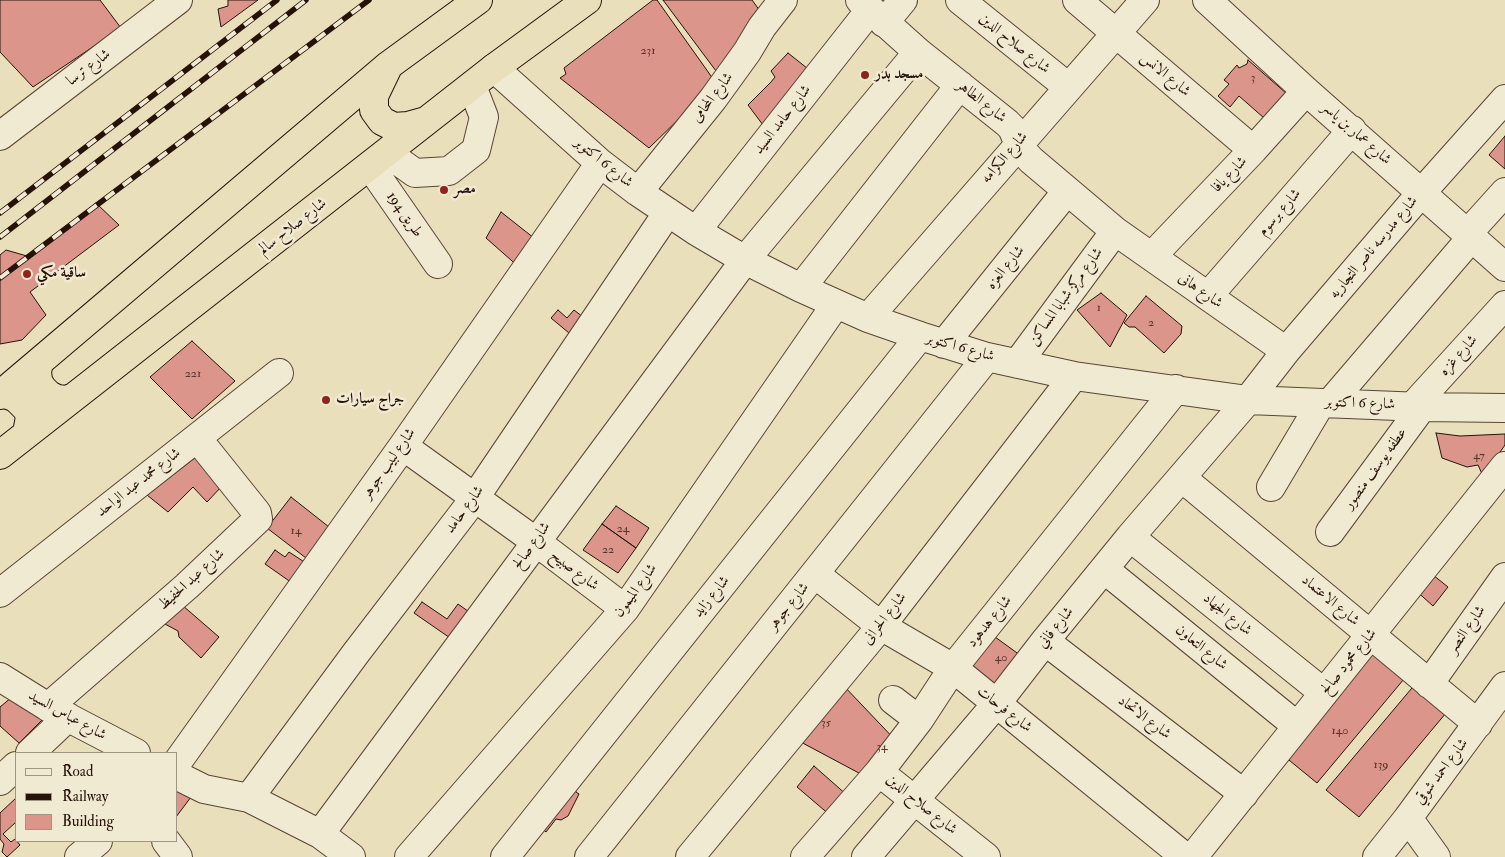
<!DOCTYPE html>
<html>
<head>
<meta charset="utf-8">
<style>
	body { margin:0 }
	#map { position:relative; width:1505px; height:857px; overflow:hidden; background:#e9dfbb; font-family:"IM FELL Double Pica",serif }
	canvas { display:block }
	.legend { position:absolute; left:15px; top:752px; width:162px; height:90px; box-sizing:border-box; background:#f1ead3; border:1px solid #a09482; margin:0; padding:6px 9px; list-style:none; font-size:15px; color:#271209 }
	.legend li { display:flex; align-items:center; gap:10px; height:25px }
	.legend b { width:25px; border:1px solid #a09482 }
</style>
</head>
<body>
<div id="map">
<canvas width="1505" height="857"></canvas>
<ul class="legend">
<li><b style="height:6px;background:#f1ead3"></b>Road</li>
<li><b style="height:6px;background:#271209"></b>Railway</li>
<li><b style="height:14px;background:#db958b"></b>Building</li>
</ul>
</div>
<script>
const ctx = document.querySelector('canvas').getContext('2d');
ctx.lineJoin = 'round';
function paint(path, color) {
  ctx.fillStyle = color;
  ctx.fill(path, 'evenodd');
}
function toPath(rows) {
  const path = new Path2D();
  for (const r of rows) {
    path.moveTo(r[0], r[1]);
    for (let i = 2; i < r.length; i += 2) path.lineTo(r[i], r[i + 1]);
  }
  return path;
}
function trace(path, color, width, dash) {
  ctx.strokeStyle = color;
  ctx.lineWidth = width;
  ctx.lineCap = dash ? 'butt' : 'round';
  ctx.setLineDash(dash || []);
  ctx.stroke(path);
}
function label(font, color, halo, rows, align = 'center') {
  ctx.font = font + ' "IM FELL Double Pica",Amiri,serif';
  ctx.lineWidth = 5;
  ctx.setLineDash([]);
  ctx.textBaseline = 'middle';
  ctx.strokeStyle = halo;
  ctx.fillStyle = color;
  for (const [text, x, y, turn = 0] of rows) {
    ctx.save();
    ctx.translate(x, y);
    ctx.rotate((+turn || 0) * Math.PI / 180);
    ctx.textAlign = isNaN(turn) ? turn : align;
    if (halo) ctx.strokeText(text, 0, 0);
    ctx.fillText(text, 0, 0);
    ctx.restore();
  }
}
const building = toPath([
	[0,0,100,0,121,28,33,87,0,52,0,0],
	[228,0,258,0,221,27,218,9,228,6,228,0],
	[653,0,657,0,716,83,649,148,560,78,566,74,564,68,653,0],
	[663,0,752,0,763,15,719,75,663,0],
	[788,53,812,72,766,129,748,105,771,82,775,77,771,71,788,53],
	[1248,60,1286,93,1264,118,1239,96,1230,107,1218,96,1229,84,1224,80,1237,65,1239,68,1247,64,1248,60],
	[1505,136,1505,169,1489,155,1505,136],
	[96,203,119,225,30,292,46,315,22,340,0,344,0,255,6,250,27,256,96,203],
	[501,212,539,242,520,268,486,238,501,212],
	[1101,293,1127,315,1110,347,1077,310,1101,293],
	[1146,296,1182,326,1181,334,1164,353,1135,327,1129,327,1124,323,1146,296],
	[558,310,567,318,574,310,583,317,569,333,551,318,558,310],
	[192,341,235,381,192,419,150,377,192,341],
	[1436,433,1460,436,1505,434,1505,445,1483,476,1478,465,1467,467,1442,458,1436,433],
	[200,454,222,486,207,502,193,487,168,512,147,495,200,454],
	[291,497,329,527,306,558,267,528,291,497],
	[616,506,649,528,636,548,602,524,616,506],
	[602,524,636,548,618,573,583,550,602,524],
	[275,550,285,557,289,552,309,565,295,585,265,564,275,550],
	[1428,571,1448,587,1433,606,1413,588,1428,571],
	[422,602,447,619,458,604,472,614,453,640,414,613,422,602],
	[182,605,219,637,201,658,179,637,178,631,165,624,182,605],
	[991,634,1024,658,995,694,964,667,991,634],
	[1375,649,1409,673,1317,783,1284,756,1375,649],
	[1417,682,1451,707,1359,817,1326,790,1417,682],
	[842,684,900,745,872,780,797,740,842,684],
	[12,697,44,718,19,743,0,726,0,707,12,697],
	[814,766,848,796,831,816,797,787,814,766],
	[176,778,197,789,176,817,176,778],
	[575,786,576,792,579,794,568,816,561,820,556,819,546,832,534,822,575,786],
	[16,798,16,822,3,834,11,842,15,839,20,845,7,857,2,852,4,844,0,839,0,813,16,798]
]);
paint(building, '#db958b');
trace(building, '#271209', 1);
const minor = toPath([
	[860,0,918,52,1007,123,1012,128,1021,149,1031,160,1115,231,1286,351],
	[960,0,1068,87],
	[1077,0,1253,150],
	[1207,0,1306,91,1505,267],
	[884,23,903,0],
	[494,68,600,163,638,192,696,231,745,260,801,288,868,318,920,336,987,357,1074,376,1248,400,1422,407,1505,408],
	[0,136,178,0],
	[387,153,415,173,449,171,476,150,484,117,472,86],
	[370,166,438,264],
	[638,192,713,99,747,52,762,27,783,0],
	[696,231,870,10],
	[1468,233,1505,192],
	[1152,256,1253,150,1306,91],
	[801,288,960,85],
	[1208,296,1352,130],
	[868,318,1145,0],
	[944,344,1067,191],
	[1017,364,1115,231],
	[1330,403,1472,237],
	[1413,406,1505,305],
	[403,446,535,541,625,609],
	[1182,478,1478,724],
	[1271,487,1321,403],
	[1330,532,1422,407],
	[1130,537,1324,693],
	[1104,569,1297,726],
	[815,574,881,626,953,668,1185,857],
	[0,593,279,373],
	[1045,641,1244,794],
	[0,677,48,707,136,753],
	[1429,684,1505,577],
	[893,700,919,720],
	[48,707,187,586,258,519,257,513,197,438],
	[30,753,68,717],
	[176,764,403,446,600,163],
	[879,772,986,857],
	[176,775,204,789,249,798,320,834,351,857],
	[0,781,16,766],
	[249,798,356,653,474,499,668,212],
	[1408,818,1436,857],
	[320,834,745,260,918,52],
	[166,841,178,857],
	[79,857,98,841],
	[409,857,625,609,836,304],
	[505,857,920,336],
	[589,857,987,357],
	[690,857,881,626,1074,376],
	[805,857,879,772,919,720,953,668,1176,389],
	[866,857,997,703,1045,641,1130,537,1248,400,1286,351,1422,192,1505,99],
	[1193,857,1505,466],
	[1377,857,1408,818,1505,686]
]);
const highway = toPath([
	[387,69,374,96,374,110,382,121,394,127,408,126,426,121],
	[39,363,37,371,38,381,42,388,49,395,57,399,66,400,74,397],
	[3,393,16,398,27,409,30,417,27,433],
	[0,395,389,65,478,0],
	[0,455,494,68,587,0]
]);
trace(minor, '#584536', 30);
trace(highway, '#271209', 30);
trace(minor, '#f1ead3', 28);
trace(highway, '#e9dfbb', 28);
const rail = toPath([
	[0,213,277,0],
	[0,237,306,0],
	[0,278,369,0]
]);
trace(rail, '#271209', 5.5);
trace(rail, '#f1ead3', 4, [11]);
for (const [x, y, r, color] of [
	[865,75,5,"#8f2418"],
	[444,190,5,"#8f2418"],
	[27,274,5,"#8f2418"],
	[326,400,5,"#8f2418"]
]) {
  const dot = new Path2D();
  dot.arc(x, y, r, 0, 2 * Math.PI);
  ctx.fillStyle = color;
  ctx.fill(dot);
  trace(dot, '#f1ead3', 2);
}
label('12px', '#54332a', null, [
	["231",648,51],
	["3",1253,78],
	["1",1099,308],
	["2",1151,323],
	["221",193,374],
	["47",1479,456],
	["24",623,529],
	["14",296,531],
	["22",608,550],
	["40",1001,658],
	["35",826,723],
	["140",1340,731],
	["34",882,747],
	["139",1381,765]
]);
label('15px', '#271209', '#f1ead3', [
	["شارع صلاح الدين",1014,44,39],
	["شارع ترسا",89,68,-37],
	["شارع الانس",1165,75,40],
	["شارع المحامى",713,98,-53],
	["شارع الطاهر",981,102,39],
	["شارع حامد السيد",783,120,-52],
	["شارع عمار بن ياسر",1356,134,41],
	["شارع الكرامه",1005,158,-49],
	["شارع 6 اكتوبر",603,163,39],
	["شارع يافا",1230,175,-46],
	["شارع برسوم",1280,213,-49],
	["طريق 194",404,215,55],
	["شارع صلاح سالم",293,227,-38],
	["شارع مدرسه ناصر التجاريه",1374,248,-50],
	["شارع العزه",1006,268,-51],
	["شارع هانى",1200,291,35],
	["شارع مركز شبابا المساكن",1066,297,-54],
	["شارع 6 اكتوبر",960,348,16],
	["شارع غزه",1459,356,-48],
	["شارع 6 اكتوبر",1360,404,2],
	["شارع لبيب جوهر",389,464,-55],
	["عطفه يوسف منصور",1376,469,-54],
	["شارع محمد عبد الواحد",139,483,-38],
	["شارع حامد",465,510,-54],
	["شارع صالح",532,546,-54],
	["شارع صبيح",574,571,37],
	["شارع عبد الحفيظ",192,580,-42],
	["شارع الميمون",636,591,-54],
	["شارع زايد",712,597,-51],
	["شارع الاعتماد",1330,601,40],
	["شارع جوهر",789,607,-51],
	["شارع الجهاد",1227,615,39],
	["شارع الحرانى",885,619,-52],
	["شارع هدهود",990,622,-51],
	["شارع فاني",1056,628,-51],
	["شارع النصر",1467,630,-55],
	["شارع التعاون",1201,648,39],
	["شارع محمود صالح",1349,662,-51],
	["شارع فرحات",1004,710,38],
	["شارع عباس السيد",67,716,29],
	["شارع الاتحاد",1144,718,37],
	["شارع احمد شوقي",1442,772,-53],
	["شارع صلاح الدين",921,805,39]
]);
label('bold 15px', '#271209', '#f1ead3', [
	["مسجد بدر",875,75],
	["مصر",454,190],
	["ساقية مكي",37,274],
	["جراج سيارات",336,400]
], 'left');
</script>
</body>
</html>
